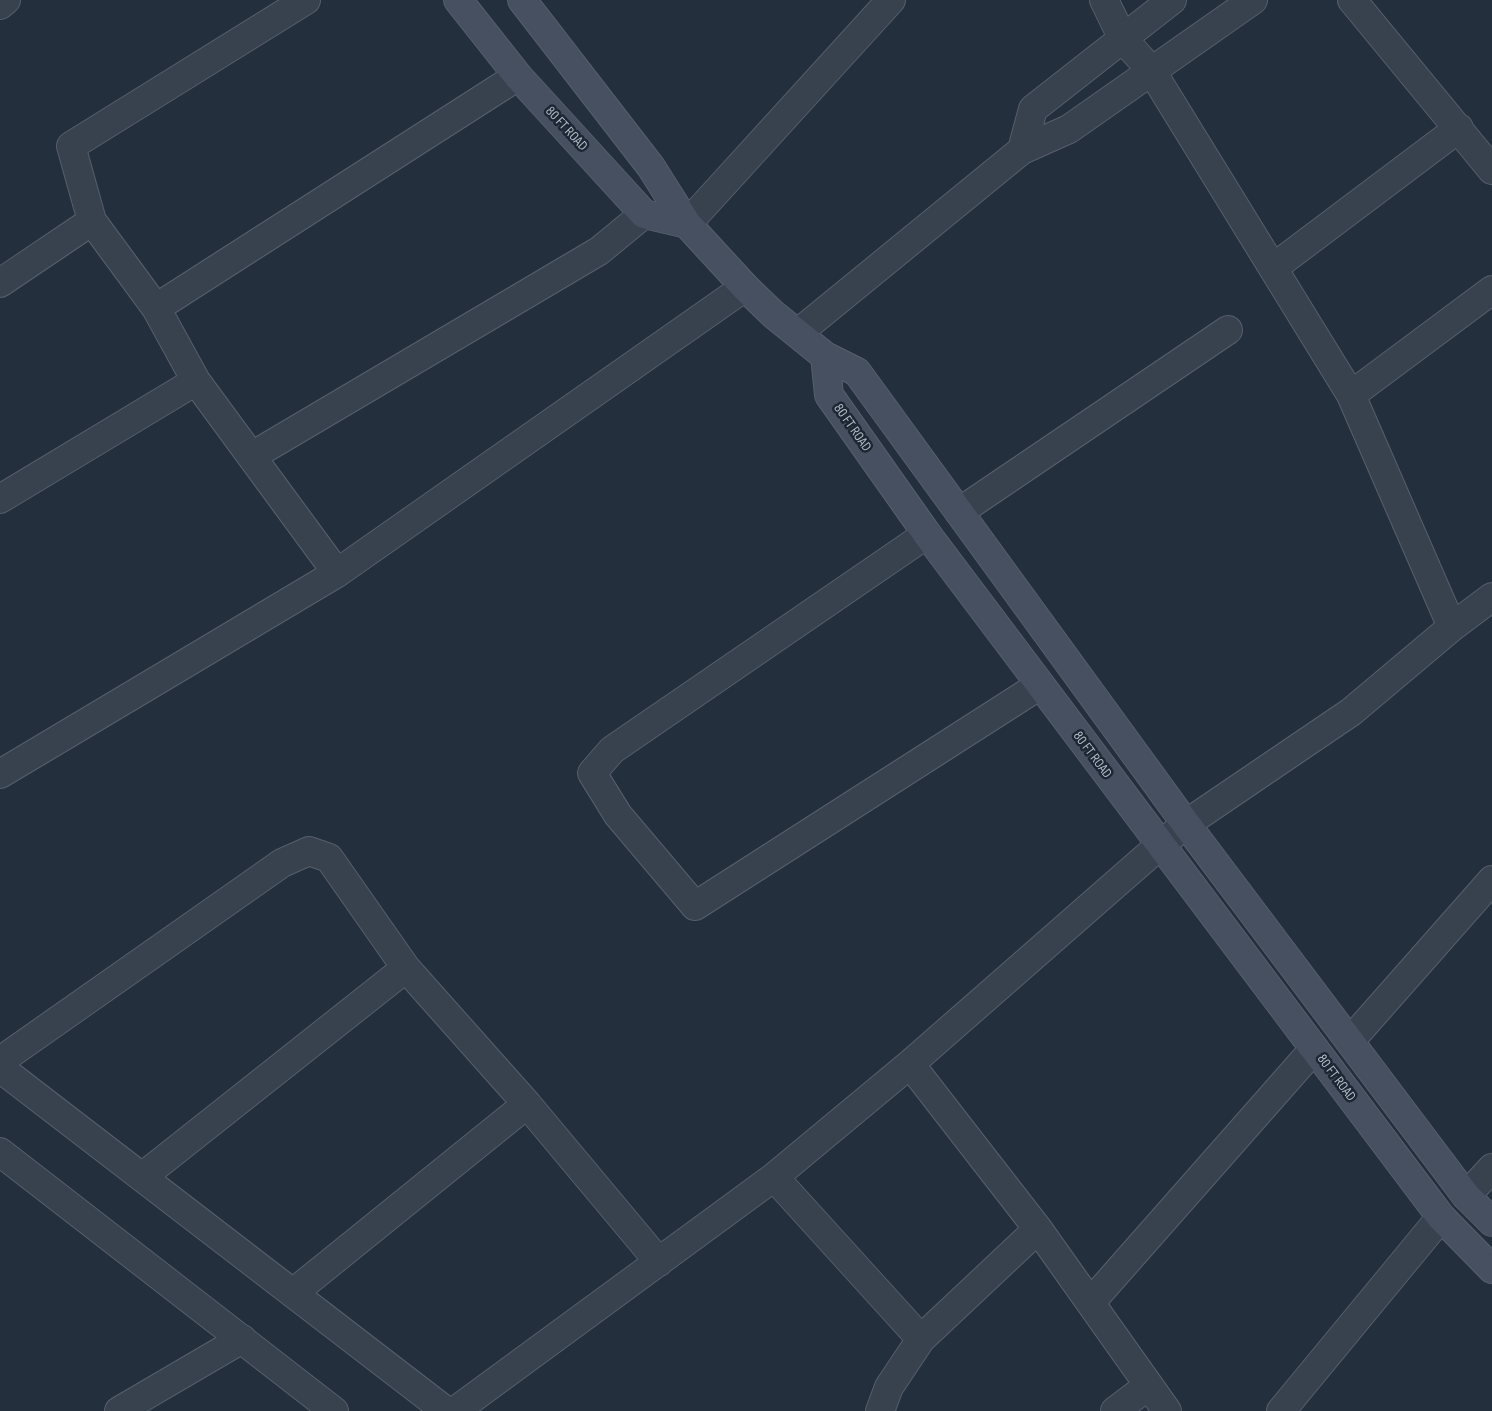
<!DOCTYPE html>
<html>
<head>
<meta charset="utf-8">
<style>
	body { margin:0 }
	canvas { display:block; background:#242f3e }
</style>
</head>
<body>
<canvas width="1492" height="1411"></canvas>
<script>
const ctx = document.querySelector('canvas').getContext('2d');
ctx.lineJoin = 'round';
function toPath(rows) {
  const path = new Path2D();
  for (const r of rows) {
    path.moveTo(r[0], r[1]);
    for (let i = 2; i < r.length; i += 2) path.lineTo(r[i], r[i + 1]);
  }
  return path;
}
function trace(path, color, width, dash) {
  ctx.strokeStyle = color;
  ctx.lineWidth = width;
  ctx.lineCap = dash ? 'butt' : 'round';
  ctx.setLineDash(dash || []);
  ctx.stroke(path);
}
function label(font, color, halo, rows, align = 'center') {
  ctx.font = font + ' "Sofia Sans Condensed",sans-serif';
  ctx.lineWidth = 5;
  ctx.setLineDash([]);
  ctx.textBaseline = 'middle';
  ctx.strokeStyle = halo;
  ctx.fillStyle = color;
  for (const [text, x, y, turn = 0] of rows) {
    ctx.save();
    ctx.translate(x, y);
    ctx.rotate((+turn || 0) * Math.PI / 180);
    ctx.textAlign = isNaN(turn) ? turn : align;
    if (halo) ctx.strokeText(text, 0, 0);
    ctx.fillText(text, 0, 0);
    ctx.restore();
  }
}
const minor = toPath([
	[306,0,71,146,92,221,156,308,196,381,337,573],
	[1104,0,1123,39,1151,70,1351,395,1452,627],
	[1352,0,1492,170],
	[0,5,6,0],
	[687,224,891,0],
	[1273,268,1459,128],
	[0,283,92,221],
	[156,308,518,76],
	[1351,395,1492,290],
	[252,456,599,251,644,214],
	[0,499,196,381],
	[959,512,1228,330],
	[927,534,612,750,592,773,618,815,695,906,1040,685],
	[1350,1041,1492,880],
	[0,1061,282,863,309,851,329,858,406,968,527,1104,659,1262],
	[910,1064,1038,1229,1167,1411],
	[142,1177,406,968],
	[774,1177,921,1339,889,1387,880,1411],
	[1466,1196,1492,1168],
	[293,1293,527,1104],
	[1091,1302,1314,1049],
	[921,1339,1038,1229],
	[119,1411,242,1339],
	[455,1411,774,1177,910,1064,1159,846,1186,824,1351,712,1452,627,1492,597],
	[1115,1411,1148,1386],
	[1281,1411,1441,1217]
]);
const tertiary = toPath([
	[1022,150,1033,109,1172,0],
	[798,333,1022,150,1069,129,1253,0],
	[0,774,337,573,745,287],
	[0,1068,446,1411],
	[0,1152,334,1411]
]);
const secondary = toPath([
	[458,0,518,76,644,214,687,224],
	[522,0,651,167,687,224,745,287,773,314,825,356,857,372,1186,824,1466,1196,1492,1222],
	[825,356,829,395,927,534,1441,1217,1492,1269]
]);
trace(minor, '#565f6c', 30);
trace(tertiary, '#565f6c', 30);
trace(secondary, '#565f6c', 30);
trace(minor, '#38414e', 28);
trace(tertiary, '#38414e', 28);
trace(secondary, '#465061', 28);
label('14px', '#b4bcc9', '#1d2633', [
	["80 FT ROAD",566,129,47],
	["80 FT ROAD",852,428,55],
	["80 FT ROAD",1092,755,53],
	["80 FT ROAD",1336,1078,53]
]);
</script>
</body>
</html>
